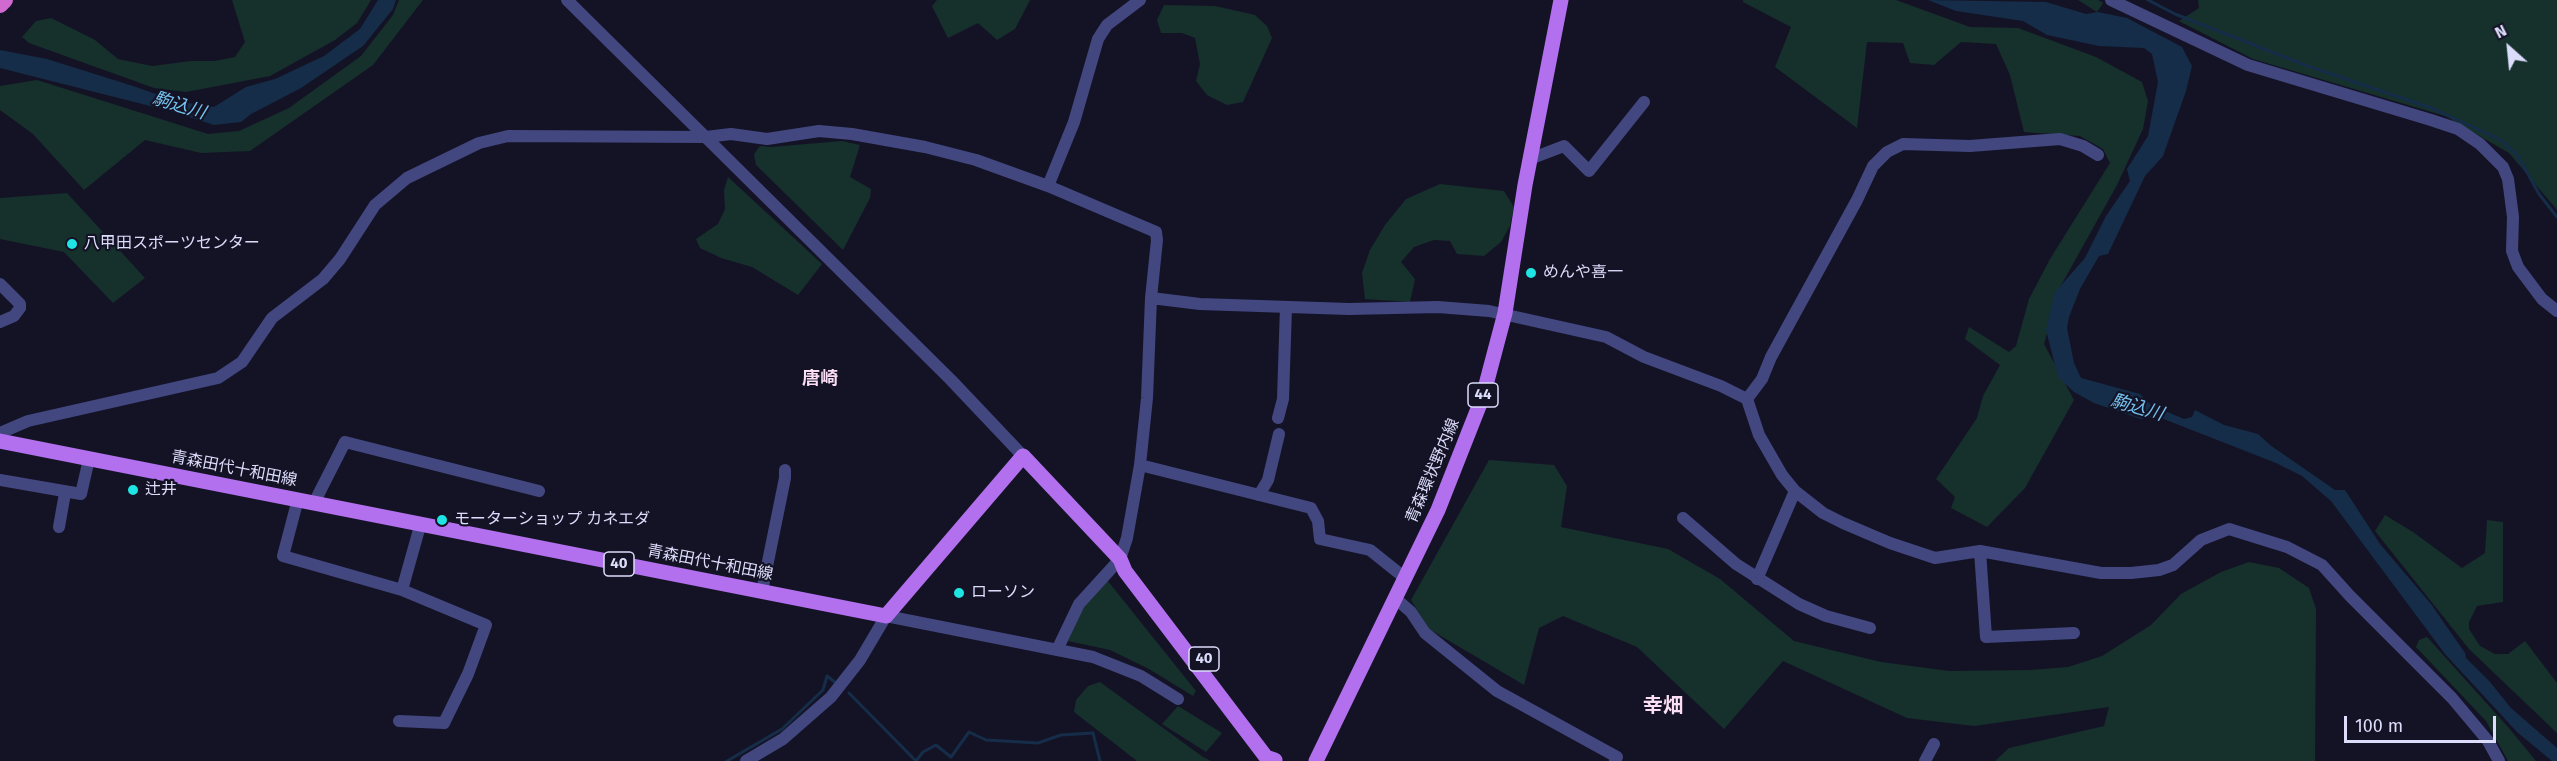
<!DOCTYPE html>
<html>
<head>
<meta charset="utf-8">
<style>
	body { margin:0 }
	#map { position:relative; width:2557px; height:761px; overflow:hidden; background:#141326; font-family:"Fira Sans",sans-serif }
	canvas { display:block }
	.north { position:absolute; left:2479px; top:18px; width:60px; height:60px; -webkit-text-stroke:4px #141326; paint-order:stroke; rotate:333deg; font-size:16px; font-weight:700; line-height:24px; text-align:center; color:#dcdcfb }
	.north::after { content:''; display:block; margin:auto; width:21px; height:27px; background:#dcdcfb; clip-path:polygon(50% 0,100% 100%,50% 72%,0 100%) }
	.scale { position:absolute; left:2344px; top:716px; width:152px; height:27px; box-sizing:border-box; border:3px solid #dcdcfb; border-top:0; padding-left:8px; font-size:18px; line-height:21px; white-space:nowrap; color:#dcdcfb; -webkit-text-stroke:4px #141326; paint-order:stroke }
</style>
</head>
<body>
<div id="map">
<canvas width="2557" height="761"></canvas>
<div class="north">N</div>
<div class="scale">100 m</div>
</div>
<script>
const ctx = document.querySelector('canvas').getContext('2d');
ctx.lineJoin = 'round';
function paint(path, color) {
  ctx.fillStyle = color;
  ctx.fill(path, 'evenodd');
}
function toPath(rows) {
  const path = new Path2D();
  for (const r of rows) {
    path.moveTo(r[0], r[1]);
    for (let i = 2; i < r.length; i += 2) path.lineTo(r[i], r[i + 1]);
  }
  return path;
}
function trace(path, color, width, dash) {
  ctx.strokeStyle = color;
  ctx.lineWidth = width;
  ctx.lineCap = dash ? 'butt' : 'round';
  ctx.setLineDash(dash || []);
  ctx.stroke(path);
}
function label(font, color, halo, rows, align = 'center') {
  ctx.font = font + ' "Fira Sans","Noto Sans JP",sans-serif';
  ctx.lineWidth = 4.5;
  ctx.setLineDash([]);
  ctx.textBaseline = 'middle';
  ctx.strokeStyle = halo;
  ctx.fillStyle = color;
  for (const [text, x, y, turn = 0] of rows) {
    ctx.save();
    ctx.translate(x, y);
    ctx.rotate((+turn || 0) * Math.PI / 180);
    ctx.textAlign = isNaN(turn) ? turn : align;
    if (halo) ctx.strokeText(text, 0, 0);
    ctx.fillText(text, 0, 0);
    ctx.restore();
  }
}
paint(toPath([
	[232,0,371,0,357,23,335,40,270,76,186,92,154,88,29,43,22,37,36,21,51,18,95,40,118,59,152,66,191,61,215,61,235,57,245,42],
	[399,0,423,0,373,65,250,151,201,153,145,140,84,190,33,134,0,110,0,86,37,80,208,134,239,131,289,108,361,56,393,15],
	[937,0,1030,0,1015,29,997,40,978,23,948,38,932,6],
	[1743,0,1896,0,1970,27,2018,28,2096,57,2142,82,2148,101,2143,129,2117,185,2059,289,2044,344,2074,400,2025,488,1987,527,1951,508,1955,497,1936,479,1977,418,1983,396,2000,365,1965,339,1969,327,2009,352,2016,346,2029,299,2050,259,2110,163,2103,149,2080,136,2024,132,2010,75,1996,44,1961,42,1934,65,1910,63,1903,43,1867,42,1857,128,1775,67,1791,27,1743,2],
	[2078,0,2098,0,2103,3,2097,12],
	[2198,0,2557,0,2557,210,2509,153,2445,116,2253,59,2179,21,2199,8],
	[1164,5,1215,6,1255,15,1267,26,1272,38,1243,102,1227,105,1207,95,1196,81,1200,64,1195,38,1182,33,1161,33,1157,20],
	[842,141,860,145,850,177,871,189,870,198,843,250,756,165,754,154,760,146,771,147],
	[728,177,822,264,798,295,752,267,721,258,700,248,696,239,718,224,725,209,724,190],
	[1440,184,1504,191,1514,207,1510,226,1501,242,1484,256,1457,254,1450,241,1434,240,1414,247,1401,262,1415,279,1410,302,1365,299,1362,273,1370,250,1385,225,1406,199],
	[67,193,145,278,113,303,64,252,0,239,0,198],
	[1489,460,1554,465,1567,486,1561,527,1668,549,1720,579,1794,641,1881,662,1949,671,2030,670,2068,667,2102,656,2151,625,2181,594,2221,572,2249,562,2279,568,2309,588,2316,609,2315,761,1995,761,2009,748,2104,726,2109,707,1974,726,1907,718,1783,661,1724,729,1637,647,1563,616,1539,628,1524,685,1429,629,1411,600],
	[2385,515,2413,532,2462,568,2485,553,2487,520,2503,522,2503,602,2477,606,2469,622,2469,629,2480,646,2495,654,2508,654,2525,641,2557,683,2557,733,2469,649,2375,531],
	[1107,580,1196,691,1193,696,1149,669,1110,650,1068,641,1084,605],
	[2427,637,2508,727,2536,761,2508,761,2486,721,2416,647,2419,640],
	[1100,682,1203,757,1211,761,1137,761,1074,712,1076,700,1088,686],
	[1178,706,1222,733,1206,752,1162,724]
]), '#16302c');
paint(toPath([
	[378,0,396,0,393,9,363,46,301,88,251,114,241,122,214,125,174,112,0,68,0,50,47,59,136,87,175,101,214,107,246,87,275,79,324,56,360,29],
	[1928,0,2046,2,2086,14,2098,12,2127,18,2182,47,2192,66,2186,91,2163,156,2145,176,2108,254,2099,256,2080,289,2069,317,2067,328,2074,363,2081,378,2140,394,2151,405,2184,419,2192,417,2195,410,2224,425,2258,434,2270,445,2335,490,2345,490,2380,544,2431,604,2465,653,2466,658,2490,682,2511,708,2557,748,2557,761,2552,761,2517,732,2445,654,2331,501,2302,476,2276,463,2156,416,2141,419,2094,403,2074,392,2058,377,2046,330,2055,292,2085,258,2106,216,2130,181,2127,169,2148,136,2158,82,2152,54,2144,48,2099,46,2047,35,2023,21,1956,11]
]), '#152d48');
trace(toPath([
	[2148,0,2175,14,2305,65,2434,109,2501,140,2518,156,2539,194,2557,217],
	[849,693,916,761],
	[727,761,782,729,823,690,827,676,836,683],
	[916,761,923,752,936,745,951,757,969,732,986,740,1038,743,1061,735,1093,733,1100,761]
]), '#152d48', 3);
trace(toPath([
	[1530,159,1564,146,1589,171,1644,102],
	[1048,186,1074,122,1098,39,1107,25,1140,0],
	[0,284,20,304,20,308,14,316,0,322],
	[1151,298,1200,304,1349,309,1438,307,1489,311,1606,337,1644,357,1721,386,1747,399,1759,435,1782,475,1795,491,1823,513,1843,523,1890,543,1935,558,1980,551,2101,573,2131,573,2159,570,2173,565,2201,540,2229,529,2287,547,2322,565,2350,596,2452,698,2488,741,2499,761],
	[1747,399,1762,379,1771,357,1857,200,1873,166,1887,152,1903,144,1970,146,2060,139,2083,146,2098,155],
	[1278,418,1283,399,1286,307],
	[0,433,28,421,218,378,242,362,272,318,323,279,340,259,375,205,407,178,479,143,508,136,706,137,731,134,767,139,819,131,852,134,925,147,976,160,1048,186,1156,232,1157,240,1151,298,1147,398,1140,465,1127,538,1120,559,1079,604,1057,650],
	[1140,465,1311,508,1318,521,1320,539,1370,550,1405,578],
	[0,480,81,494,89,459],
	[1259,495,1268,480,1279,434],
	[298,499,283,556,402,590,486,625,468,674,444,723,399,721],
	[314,503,345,442,539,491],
	[1683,518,1736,564,1799,604,1826,616,1870,628],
	[59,527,65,493],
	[1980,551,1986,637,2074,633],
	[1757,579,1795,491],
	[402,590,420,526],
	[762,591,785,478,785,470],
	[1395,598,1411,612,1425,633,1497,691,1617,757,1615,761],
	[886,616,1093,657,1141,676,1178,699],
	[1925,761,1934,744]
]), '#434780', 12);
trace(toPath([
	[567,0,951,380,1023,456],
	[2111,0,2248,65,2431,120,2458,129,2480,144,2503,167,2508,179,2513,217,2512,251,2518,267,2542,299,2557,311],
	[746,761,783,739,831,697,860,660,886,616]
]), '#434780', 12);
trace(toPath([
	[0,441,886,616,1023,456,1120,559,1125,571,1266,757,1275,760],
	[1316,761,1438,510,1483,396,1505,313,1525,185,1561,0]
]), '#b270ee', 15);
trace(toPath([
	[0,5,5,0]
]), '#d06ad1', 16);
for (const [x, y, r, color] of [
	[72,244,6,"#1ee5e4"],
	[1531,273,6,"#1ee5e4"],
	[133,490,6,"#1ee5e4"],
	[442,520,6,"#1ee5e4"],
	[959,593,6,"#1ee5e4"]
]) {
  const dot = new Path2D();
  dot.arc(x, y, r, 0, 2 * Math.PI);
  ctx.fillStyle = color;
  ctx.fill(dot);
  trace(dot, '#141326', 2);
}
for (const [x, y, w] of [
	[1483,395,30],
	[619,564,30],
	[1204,659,30]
]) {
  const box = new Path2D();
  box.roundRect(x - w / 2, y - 12, w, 24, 4.5);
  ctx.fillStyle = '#141326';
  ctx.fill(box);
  trace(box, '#dcdcfb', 1.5);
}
label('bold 15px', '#dcdcfb', null, [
	["44",1483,395],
	["40",619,564],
	["40",1204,659]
]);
label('16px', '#dcdcfb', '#141326', [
	["八甲田スポーツセンター",84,244],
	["めんや喜一",1543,273],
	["辻井",145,490],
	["モーターショップ カネエダ",454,520],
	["ローソン",971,593]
], 'left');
label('16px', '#dcdcfb', '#141326', [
	["青森田代十和田線",234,469,11],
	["青森環状野内線",1433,471,-67],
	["青森田代十和田線",710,563,11]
]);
label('italic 18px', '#76c3ef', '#141326', [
	["駒込川",179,106,17],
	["駒込川",2137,408,16]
]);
label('bold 18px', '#fbdef3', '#141326', [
	["唐崎",820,379]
]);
label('bold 20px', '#fbdef3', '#141326', [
	["幸畑",1663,706]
]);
</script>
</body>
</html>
